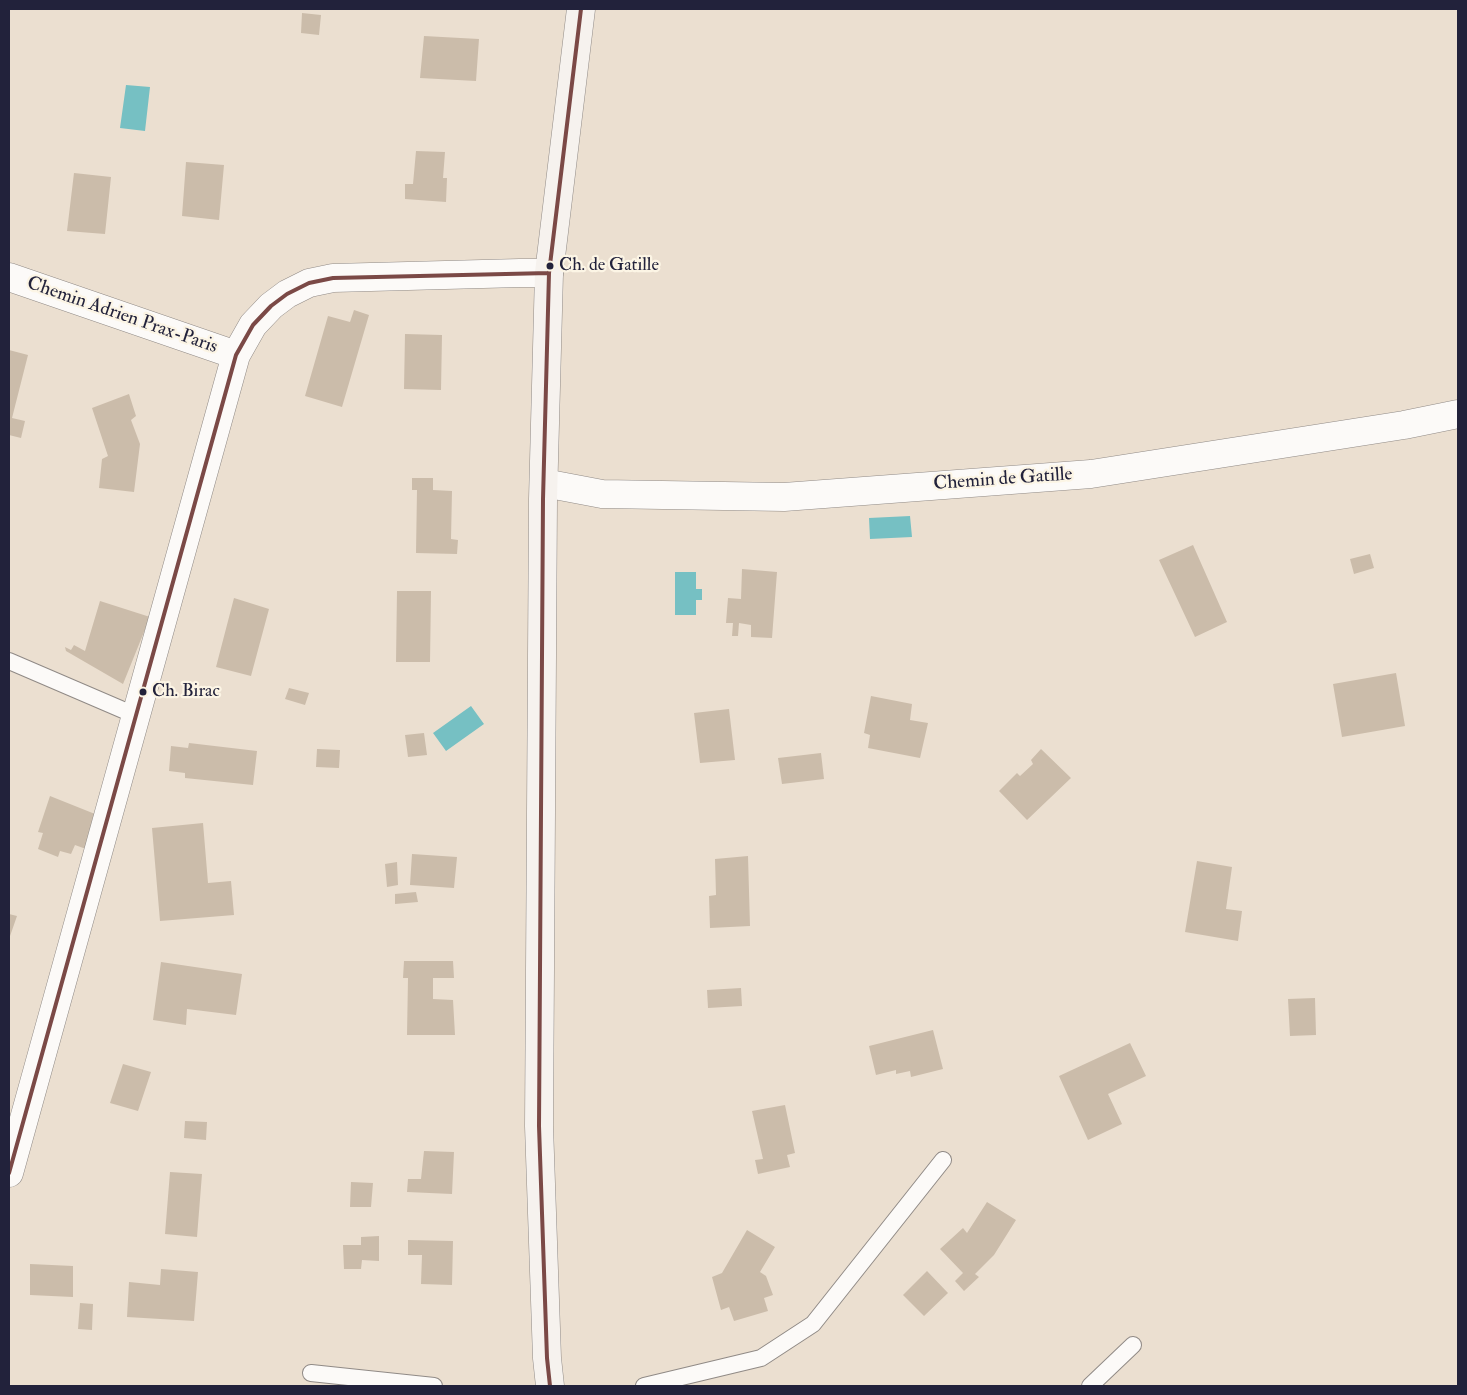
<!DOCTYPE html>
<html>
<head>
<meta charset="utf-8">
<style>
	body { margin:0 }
	#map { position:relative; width:1467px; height:1395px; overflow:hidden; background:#ebdfd0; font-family:"IM FELL Double Pica",serif }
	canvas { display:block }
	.frame { position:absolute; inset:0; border:10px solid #22223b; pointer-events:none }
</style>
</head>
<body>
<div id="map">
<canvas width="1467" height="1395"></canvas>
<div class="frame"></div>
</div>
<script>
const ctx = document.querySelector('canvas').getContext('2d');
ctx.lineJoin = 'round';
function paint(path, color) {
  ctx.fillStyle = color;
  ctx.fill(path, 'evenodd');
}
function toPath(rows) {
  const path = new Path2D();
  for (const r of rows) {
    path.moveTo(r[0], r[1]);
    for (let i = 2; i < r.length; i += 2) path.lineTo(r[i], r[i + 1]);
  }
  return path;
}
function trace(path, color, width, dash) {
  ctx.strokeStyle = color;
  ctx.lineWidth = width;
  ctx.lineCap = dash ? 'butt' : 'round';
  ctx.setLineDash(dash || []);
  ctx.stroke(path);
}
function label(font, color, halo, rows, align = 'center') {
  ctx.font = font + ' "IM FELL Double Pica",serif';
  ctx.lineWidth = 4.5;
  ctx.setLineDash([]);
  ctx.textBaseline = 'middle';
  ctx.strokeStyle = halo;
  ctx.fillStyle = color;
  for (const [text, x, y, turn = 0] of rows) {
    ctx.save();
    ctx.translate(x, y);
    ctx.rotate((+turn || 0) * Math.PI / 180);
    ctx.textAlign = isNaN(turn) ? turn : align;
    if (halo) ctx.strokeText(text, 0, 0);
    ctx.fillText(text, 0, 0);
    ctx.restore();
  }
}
paint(toPath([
	[126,85,150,87,145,131,120,128],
	[910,516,912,537,870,539,869,518],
	[675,572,696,572,696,589,702,589,702,600,696,600,696,615,675,615],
	[471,706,484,724,446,751,433,733]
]), '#76c0c3');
paint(toPath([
	[302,13,321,15,319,35,301,33],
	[424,36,479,39,476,81,420,78],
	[416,151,445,152,443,178,447,178,446,202,405,199,405,184,413,184],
	[186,162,224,165,219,220,182,216],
	[74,173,111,177,105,234,67,231],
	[354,310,369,315,342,407,305,396,328,316,350,322],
	[405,334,442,335,441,390,404,389],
	[9,350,28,355,12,418,25,421,21,438,9,435],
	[129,394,136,416,131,420,140,444,134,492,99,488,102,459,108,456,92,408],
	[412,478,433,478,433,490,452,491,451,539,458,540,457,554,416,553,417,490,412,490],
	[1193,545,1227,622,1195,637,1159,560],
	[1370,554,1374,568,1354,574,1350,559],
	[742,569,777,572,772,638,751,637,751,625,739,623,738,636,732,636,733,623,726,623,728,598,741,599],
	[397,591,431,591,430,662,396,662],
	[234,598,269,609,251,676,216,667],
	[100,601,150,617,123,684,66,651,65,647,71,650,74,645,85,651],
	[1396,673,1405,726,1342,737,1333,684],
	[289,688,309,693,305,705,285,699],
	[871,696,912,704,910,720,928,723,920,758,868,748,870,735,864,733],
	[729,709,735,760,700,763,694,713],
	[424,733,427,755,408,757,405,735],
	[189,743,257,751,253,785,185,778,185,773,169,771,171,746,188,748],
	[317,749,340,750,339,768,316,767],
	[1041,749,1071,778,1027,820,999,791,1017,773,1020,776,1033,764,1031,760],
	[821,753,824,779,782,784,778,758],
	[50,796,95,814,86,849,75,845,71,854,60,851,58,857,38,849,43,833,38,832],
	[203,823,208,883,231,881,234,915,160,921,152,828],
	[412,854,457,857,454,888,410,885],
	[748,856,750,926,710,928,709,896,716,895,715,859],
	[1197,861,1232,867,1226,909,1242,911,1238,941,1185,932],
	[397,862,398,885,387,887,385,864],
	[416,892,418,902,395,904,395,894],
	[9,914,17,916,9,939],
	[404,961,453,961,454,978,433,978,433,999,453,1000,455,1035,407,1035,408,978,403,978],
	[161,962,242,974,236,1015,187,1009,186,1025,153,1020],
	[741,988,742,1006,708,1008,707,990],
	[1315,998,1316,1035,1290,1036,1288,999],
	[933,1030,943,1069,911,1077,910,1071,896,1074,896,1070,876,1075,869,1046],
	[1130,1043,1146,1076,1108,1094,1122,1124,1088,1140,1059,1076],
	[123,1064,151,1072,138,1111,110,1103],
	[785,1105,795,1153,787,1155,790,1167,758,1174,755,1160,763,1159,752,1111],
	[185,1121,207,1122,206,1140,184,1138],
	[424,1151,454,1152,452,1194,407,1192,408,1179,421,1179],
	[170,1172,202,1174,197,1237,165,1234],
	[351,1182,373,1183,371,1207,350,1207],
	[987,1202,1016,1220,994,1255,975,1274,979,1277,964,1291,955,1281,963,1273,940,1249,963,1228,967,1233],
	[747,1230,775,1247,760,1272,766,1276,773,1295,764,1298,768,1311,734,1321,729,1307,721,1310,712,1277,722,1273],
	[379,1236,379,1261,362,1260,361,1269,344,1269,343,1245,361,1245,361,1237],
	[408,1240,453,1241,452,1285,421,1284,422,1255,408,1255],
	[30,1264,73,1266,73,1297,30,1295],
	[161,1269,198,1272,194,1321,127,1317,129,1282,160,1285],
	[927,1271,948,1293,924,1316,903,1295],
	[80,1303,93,1304,92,1330,78,1329]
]), '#cbbcaa');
const service = toPath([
	[9,661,137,716],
	[311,1373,434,1386],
	[644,1386,761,1358,813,1324,943,1160],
	[1090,1386,1133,1345]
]);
const minor = toPath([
	[9,277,236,355],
	[544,483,602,494,784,497,1091,474,1404,425,1458,414],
	[9,1173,236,355,253,325,271,306,287,294,309,283,333,278,520,273,549,273]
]);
const secondary = toPath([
	[550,1386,547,1358,539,1126,543,499,549,273,581,9]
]);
trace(service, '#908a86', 18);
trace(minor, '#908a86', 29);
trace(secondary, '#908a86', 29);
trace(service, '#fcfaf8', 16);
trace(minor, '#fcfaf8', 28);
trace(secondary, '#f6f2ee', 28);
trace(toPath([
	[9,1173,236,355,253,325,271,306,287,294,309,283,333,278,549,273],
	[550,1386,547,1358,539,1126,543,499,549,273,581,9]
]), '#7b4946', 4);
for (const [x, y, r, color] of [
	[550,266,4.5,"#22223b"],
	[143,692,4.5,"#22223b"]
]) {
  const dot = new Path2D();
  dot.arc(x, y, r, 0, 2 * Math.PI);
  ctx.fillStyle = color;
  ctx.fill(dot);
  trace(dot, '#fcf5e5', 2);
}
label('18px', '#22223b', '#fcf5e5', [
	["Ch. de Gatille",559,266],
	["Ch. Birac",152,692]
], 'left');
label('19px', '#22223b', '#fcf5e5', [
	["Chemin Adrien Prax-Paris",122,316,19],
	["Chemin de Gatille",1003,480,-4]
]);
</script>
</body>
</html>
